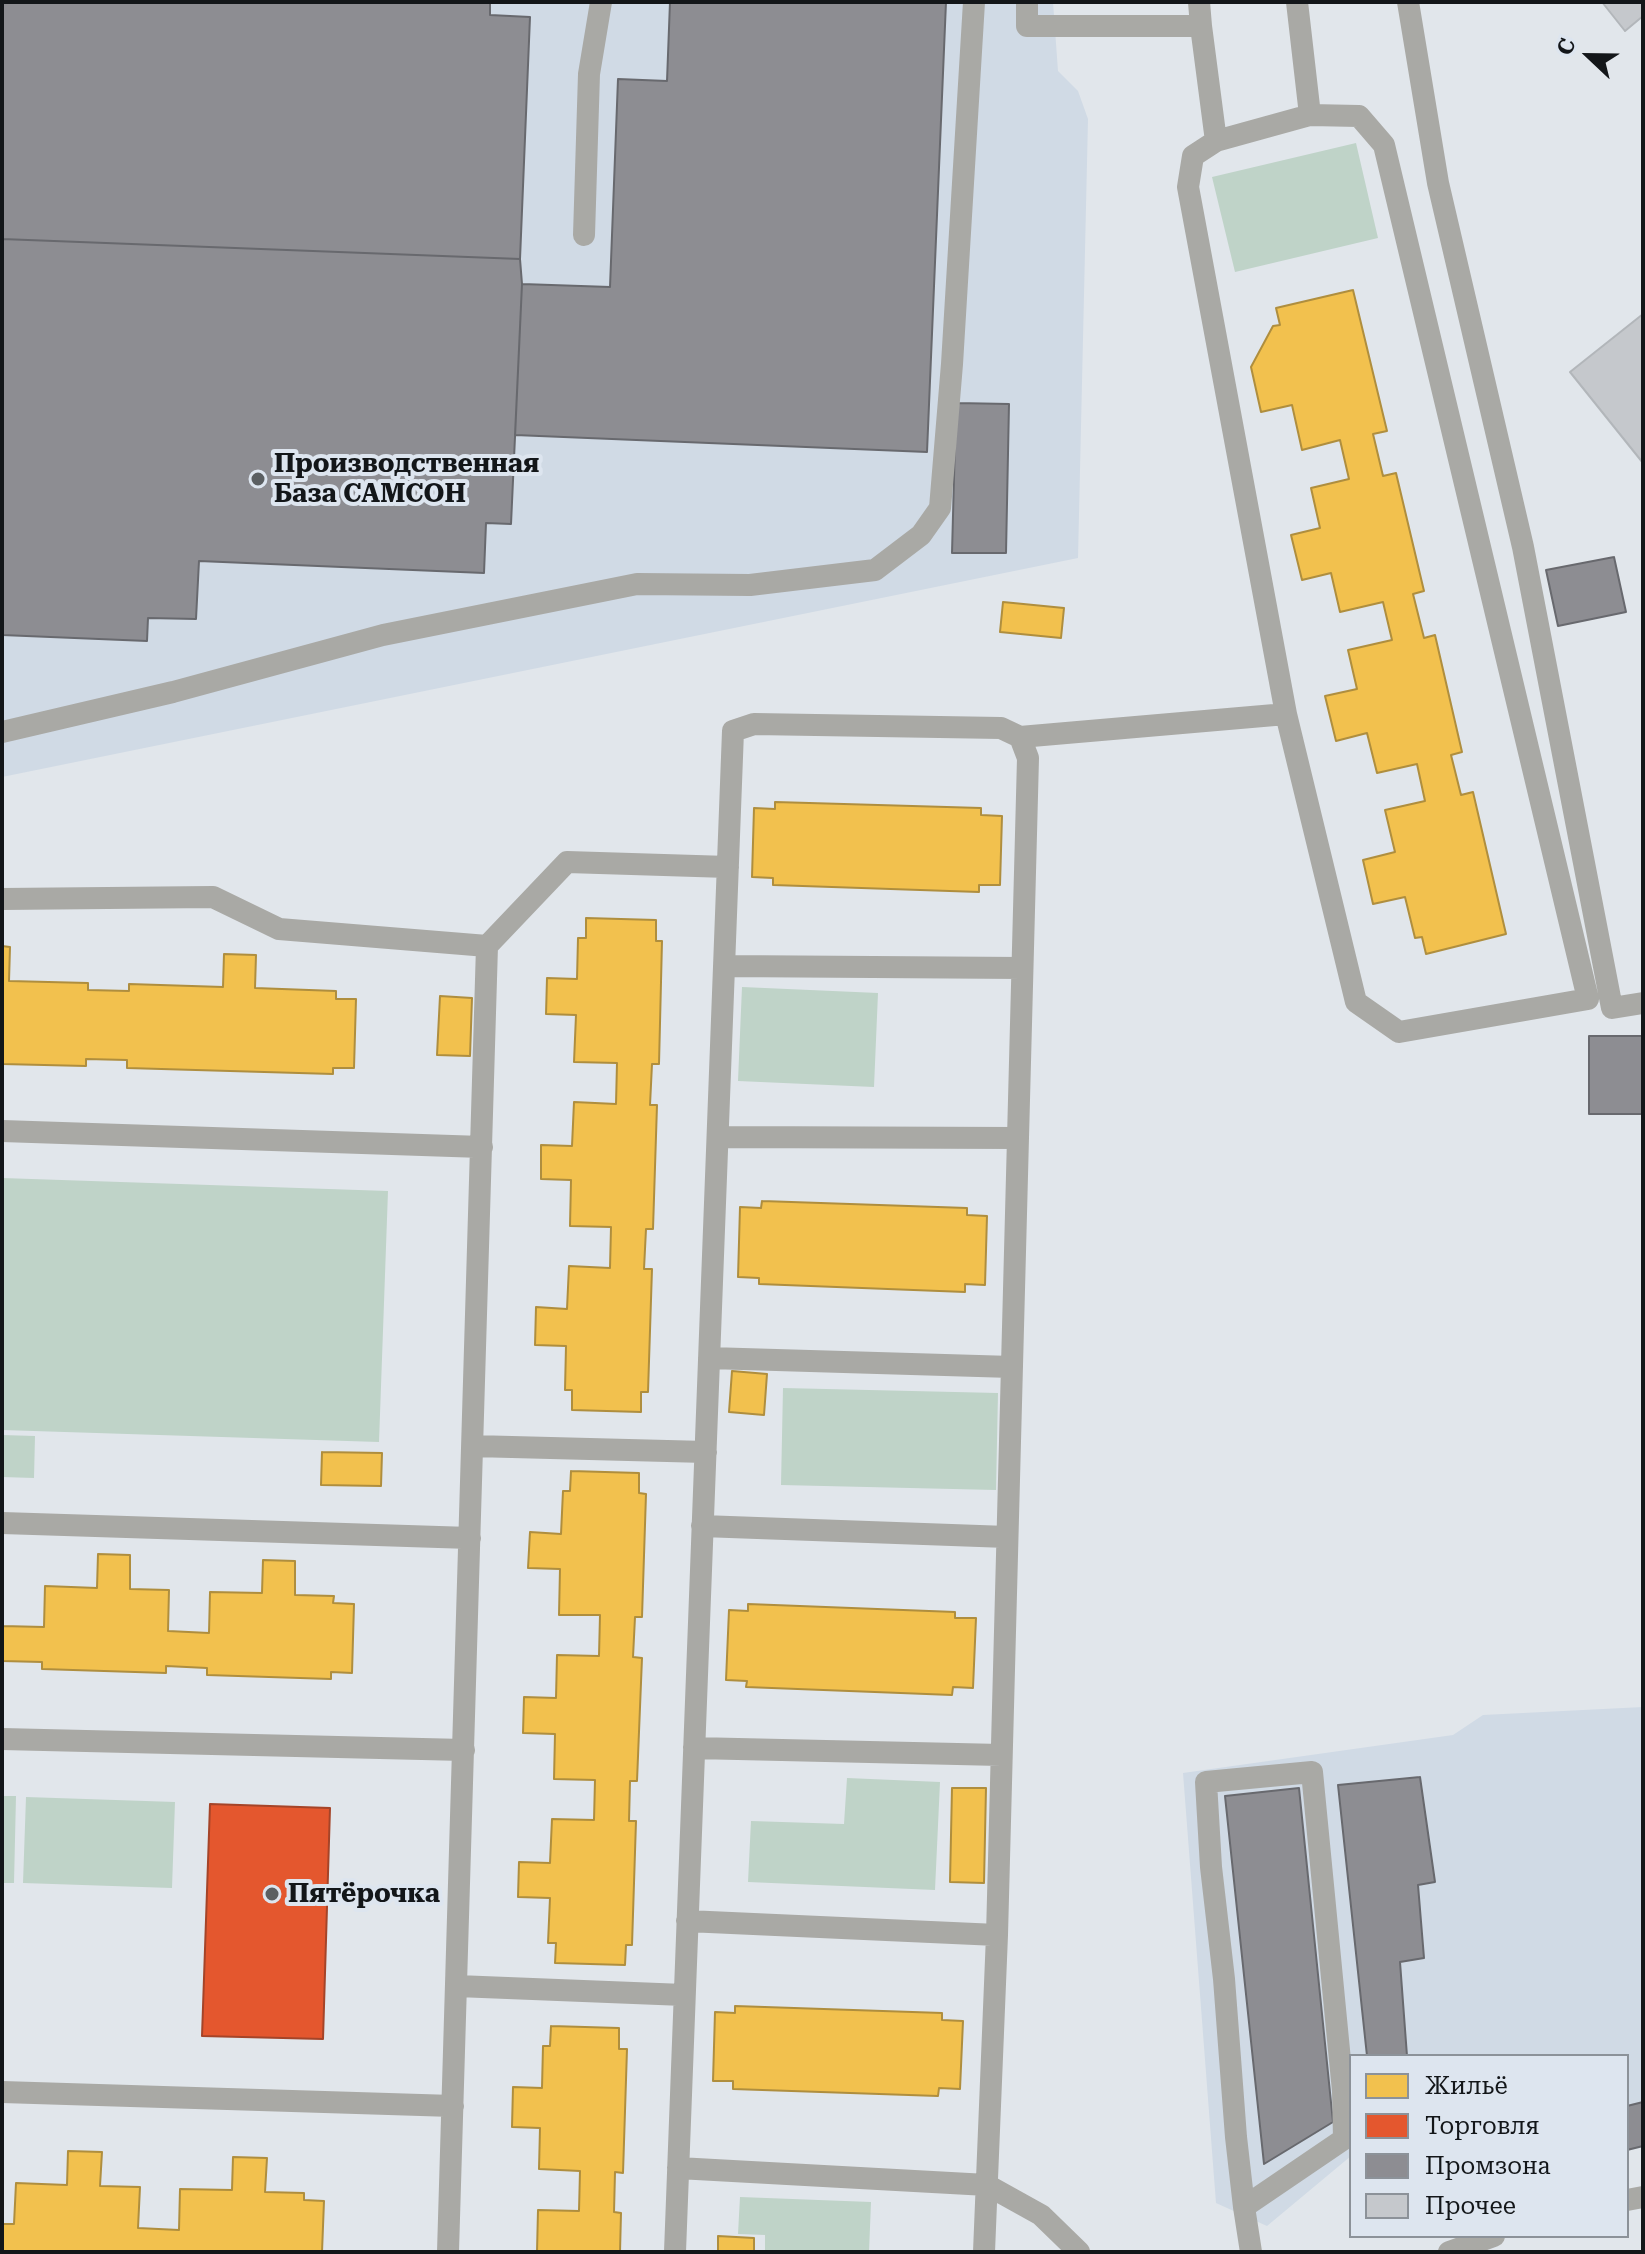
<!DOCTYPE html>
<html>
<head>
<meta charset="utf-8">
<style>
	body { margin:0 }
	#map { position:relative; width:1645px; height:2254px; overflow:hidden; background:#e1e6eb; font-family:"Roboto Serif",serif }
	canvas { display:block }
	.frame { position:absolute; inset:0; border:4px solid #131619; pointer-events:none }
	.legend { position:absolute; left:1349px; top:2054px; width:280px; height:184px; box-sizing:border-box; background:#dde5ef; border:2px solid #8c9299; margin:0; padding:10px 14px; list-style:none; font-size:24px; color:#131619 }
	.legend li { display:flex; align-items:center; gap:16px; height:40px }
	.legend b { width:40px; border:2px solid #8c9299 }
	.north { position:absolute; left:1549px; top:16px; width:80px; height:80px; -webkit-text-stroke:6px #dde5ef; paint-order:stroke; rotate:292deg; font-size:22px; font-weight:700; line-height:32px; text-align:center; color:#131619 }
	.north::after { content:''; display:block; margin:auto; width:28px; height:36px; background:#131619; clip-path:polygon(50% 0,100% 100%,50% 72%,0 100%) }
</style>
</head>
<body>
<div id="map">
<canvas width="1645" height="2254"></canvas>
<div class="frame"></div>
<ul class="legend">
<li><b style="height:22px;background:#f2c14e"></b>Жильё</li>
<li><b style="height:22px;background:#e4572e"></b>Торговля</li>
<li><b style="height:22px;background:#8d8d92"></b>Промзона</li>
<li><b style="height:22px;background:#c5c8cc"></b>Прочее</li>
</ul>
<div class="north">С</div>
</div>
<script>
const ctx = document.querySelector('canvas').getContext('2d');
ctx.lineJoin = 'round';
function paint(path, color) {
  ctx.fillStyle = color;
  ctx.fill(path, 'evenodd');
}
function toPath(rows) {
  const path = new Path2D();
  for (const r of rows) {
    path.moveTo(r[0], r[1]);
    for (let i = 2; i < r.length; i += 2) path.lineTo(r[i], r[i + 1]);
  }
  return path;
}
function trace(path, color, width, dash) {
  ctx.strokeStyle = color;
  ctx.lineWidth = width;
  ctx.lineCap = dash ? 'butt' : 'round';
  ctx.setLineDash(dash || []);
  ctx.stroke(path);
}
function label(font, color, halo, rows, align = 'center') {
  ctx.font = font + ' "Roboto Serif",serif';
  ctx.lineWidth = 8;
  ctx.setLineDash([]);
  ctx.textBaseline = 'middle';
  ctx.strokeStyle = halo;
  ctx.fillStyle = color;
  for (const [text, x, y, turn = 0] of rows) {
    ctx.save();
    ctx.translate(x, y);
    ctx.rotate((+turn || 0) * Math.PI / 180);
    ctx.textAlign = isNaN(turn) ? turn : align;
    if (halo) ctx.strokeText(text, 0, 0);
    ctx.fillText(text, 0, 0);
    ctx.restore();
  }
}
paint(toPath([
	[2,2,1053,2,1058,71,1078,91,1088,119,1078,558,2,777],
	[1643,1707,1643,2147,1627,2151,1627,2056,1351,2056,1351,2156,1267,2226,1216,2203,1183,1773,1453,1735,1483,1715]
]), '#d0dae5');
paint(toPath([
	[1356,143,1378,238,1235,272,1212,177],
	[742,987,878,993,874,1087,738,1081],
	[2,1178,388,1191,379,1442,2,1430],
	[783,1388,998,1393,996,1490,781,1485],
	[2,1435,35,1436,34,1478,2,1477],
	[847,1778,940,1782,935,1890,748,1882,751,1821,844,1824],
	[2,1796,16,1796,14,1883,2,1883],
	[26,1797,175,1802,172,1888,23,1883],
	[740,2197,871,2202,869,2252,765,2252,765,2235,738,2234]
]), '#bfd3c8');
const homes = toPath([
	[1353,290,1387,431,1373,434,1383,476,1396,473,1424,591,1413,594,1424,638,1435,635,1462,752,1451,755,1461,795,1473,792,1506,934,1426,954,1422,937,1415,938,1405,897,1373,904,1363,860,1395,852,1385,810,1425,801,1417,764,1377,773,1367,733,1336,741,1325,696,1357,689,1348,650,1392,640,1383,602,1340,612,1331,573,1302,580,1291,535,1320,528,1311,488,1349,479,1340,440,1302,450,1292,405,1261,412,1251,367,1273,326,1280,325,1276,308,1353,290],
	[1003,602,1064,608,1061,638,1000,632,1003,602],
	[775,802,981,808,981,815,1002,816,1000,885,979,885,979,892,773,885,773,878,752,877,754,808,775,809,775,802],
	[586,918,656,920,656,941,662,941,659,1064,652,1064,650,1105,657,1105,653,1229,646,1229,644,1269,652,1269,648,1392,641,1392,641,1412,572,1410,572,1390,565,1390,566,1346,535,1345,536,1307,567,1309,569,1266,610,1268,611,1227,570,1226,571,1180,541,1179,541,1145,572,1146,574,1102,616,1104,617,1063,574,1062,576,1015,546,1014,547,978,577,979,578,938,586,938,586,918],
	[2,946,10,947,9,981,88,983,88,990,129,991,129,984,223,987,224,954,256,955,255,988,336,991,336,999,356,999,354,1068,333,1068,333,1074,127,1068,127,1060,86,1059,86,1066,2,1064,2,946],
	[440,996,472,998,470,1056,437,1055,440,996],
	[762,1201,967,1208,967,1215,987,1216,985,1285,965,1284,965,1292,759,1284,759,1278,738,1277,740,1207,761,1208,762,1201],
	[732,1371,767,1374,764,1415,729,1412,732,1371],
	[322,1452,382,1453,381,1486,321,1485,322,1452],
	[571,1471,639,1473,639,1493,646,1494,642,1617,635,1617,633,1657,642,1658,637,1781,630,1781,629,1821,636,1821,632,1945,626,1945,625,1965,555,1963,556,1943,548,1943,550,1898,518,1897,519,1862,550,1863,552,1819,594,1820,595,1780,554,1779,555,1734,523,1733,524,1697,556,1698,557,1655,599,1656,600,1615,559,1615,560,1569,528,1568,530,1532,561,1534,563,1491,570,1491,571,1471],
	[98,1554,130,1555,130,1589,169,1590,168,1631,209,1633,210,1592,262,1593,263,1560,295,1561,295,1595,334,1596,333,1603,354,1604,352,1673,331,1672,331,1679,207,1675,207,1668,166,1666,166,1673,42,1669,42,1662,2,1661,2,1585,2,1626,44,1627,45,1586,97,1588,98,1554],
	[748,1604,955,1612,955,1618,976,1618,973,1688,953,1687,952,1695,746,1687,747,1681,726,1680,729,1610,748,1611,748,1604],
	[952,1788,986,1788,984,1883,950,1882,952,1788],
	[735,2006,942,2013,942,2020,963,2021,960,2089,939,2088,938,2096,733,2089,733,2081,713,2081,715,2012,735,2013,735,2006],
	[551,2026,619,2028,619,2049,627,2049,623,2173,615,2172,614,2212,621,2213,620,2252,537,2252,538,2210,579,2211,580,2171,539,2169,540,2128,512,2127,513,2087,542,2088,543,2046,550,2046,551,2026],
	[68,2151,102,2152,100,2186,140,2187,138,2228,179,2230,180,2189,232,2190,233,2157,267,2158,265,2192,304,2193,304,2200,324,2201,322,2252,2,2252,2,2224,14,2224,16,2183,67,2185,68,2151],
	[718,2236,754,2238,754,2252,718,2252,718,2236]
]);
paint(homes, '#f2c14e');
trace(homes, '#af8e3e', 2);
const shops = toPath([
	[210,1804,330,1808,323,2039,202,2036,210,1804]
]);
paint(shops, '#e4572e');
trace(shops, '#a54428', 2);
const industry = toPath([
	[2,2,490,2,490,15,530,17,520,259,2,239,2,2],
	[670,2,946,2,927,452,515,435,522,284,610,287,618,79,667,81,670,2],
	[2,239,520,259,522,284,511,524,486,523,484,573,199,561,196,619,148,618,147,641,2,635,2,239],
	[956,403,1009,404,1006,553,952,553,956,403],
	[1614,557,1626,612,1558,626,1546,570,1614,557],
	[1589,1036,1643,1036,1643,1114,1589,1114,1589,1036],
	[1420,1777,1435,1882,1418,1885,1424,1958,1400,1962,1407,2056,1367,2056,1338,1785,1420,1777],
	[1299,1788,1333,2122,1264,2164,1225,1796,1299,1788],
	[1643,2102,1643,2146,1627,2150,1627,2106,1643,2102]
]);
paint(industry, '#8d8d92');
trace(industry, '#68696e', 2);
const building = toPath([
	[1602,2,1643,2,1643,16,1625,31,1602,2],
	[1643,314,1643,463,1570,372,1643,314]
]);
paint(building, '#c5c8cc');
trace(building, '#b2b6ba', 2);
trace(toPath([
	[1027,2,1027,26,1201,26,1199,2],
	[1408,2,1438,183,1523,547,1612,1008,1643,1003],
	[1201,26,1216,141],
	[584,235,589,74,601,2],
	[1286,714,1356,1002,1399,1032,1588,999,1384,145,1359,116,1310,115,1297,2],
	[2,732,173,692,383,635,637,584,750,585,875,570,921,535,940,508,952,364,974,2],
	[1020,737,1286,714,1188,187,1193,156,1216,141,1310,115],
	[2,899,213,897,279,929,487,946,567,862,728,867],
	[724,966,1022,968],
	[2,1131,482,1147],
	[718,1137,1018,1138],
	[709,1358,1012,1367],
	[473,1446,706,1452],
	[2,1523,470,1538],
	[702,1526,1007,1537],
	[2,1739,464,1750],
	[694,1748,1001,1755],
	[687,1921,997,1935],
	[457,1986,684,1995],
	[2,2092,453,2106],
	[678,2168,987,2185,1041,2215,1079,2252],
	[1627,2200,1643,2197],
	[1244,2207,1344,2139,1343,2091,1312,1772,1206,1782,1211,1867,1224,1979,1236,2137,1244,2207,1251,2252],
	[448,2252,487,946],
	[675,2252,733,731,754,724,1001,728,1020,737,1028,758,997,1935,984,2252],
	[1449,2252,1494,2236]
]), '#a9a9a5', 22);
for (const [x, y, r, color] of [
	[258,479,8,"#5b5f62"],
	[272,1894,8,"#5b5f62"]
]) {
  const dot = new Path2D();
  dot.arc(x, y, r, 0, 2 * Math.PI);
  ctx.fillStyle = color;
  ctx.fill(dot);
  trace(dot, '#dde5ef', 3);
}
label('bold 26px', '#131619', '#dde5ef', [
	["Производственная",274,464],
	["База САМСОН",274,494],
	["Пятёрочка",288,1894]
], 'left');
</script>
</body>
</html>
